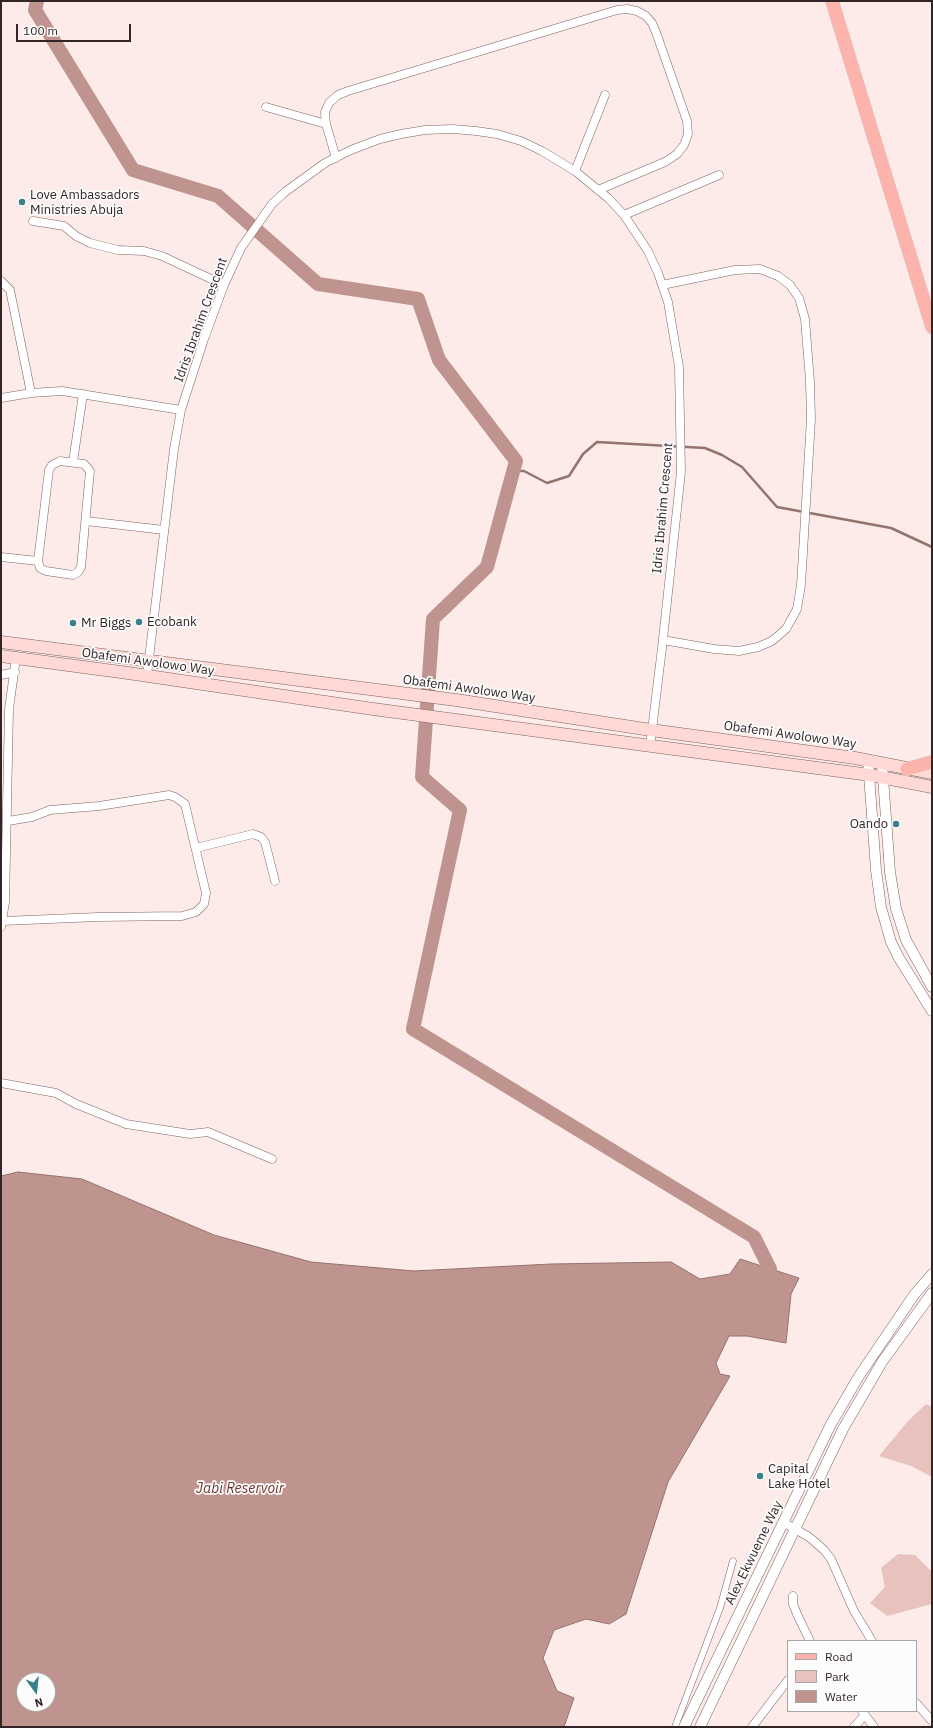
<!DOCTYPE html>
<html>
<head>
<meta charset="utf-8">
<style>
	body { margin:0 }
	#map { position:relative; width:933px; height:1728px; overflow:hidden; background:#fcebe8; font-family:"IBM Plex Sans",sans-serif }
	canvas { display:block }
	.frame { position:absolute; inset:0; border:2px solid #312625; pointer-events:none }
	.legend { position:absolute; left:787px; top:1640px; width:130px; height:72px; box-sizing:border-box; background:#fcfcfc; border:1px solid #aba6a6; margin:0; padding:5px 7px; list-style:none; font-size:12px; color:#312625 }
	.legend li { display:flex; align-items:center; gap:8px; height:20px }
	.legend b { width:20px; border:1px solid #aba6a6 }
	.north { position:absolute; left:16px; top:1672px; width:40px; height:40px; box-sizing:border-box; background:#fcfcfc; border:1px solid #aba6a6; border-radius:50%; rotate:165deg; font-size:11px; font-weight:700; line-height:16px; text-align:center; color:#312625 }
	.north::after { content:''; display:block; margin:auto; width:14px; height:18px; background:#398088; clip-path:polygon(50% 0,100% 100%,50% 72%,0 100%) }
	.scale { position:absolute; left:16px; top:24px; width:115px; height:18px; box-sizing:border-box; border:2px solid #312625; border-top:0; padding-left:5px; font-size:12px; line-height:14px; white-space:nowrap; color:#312625; -webkit-text-stroke:3px #fcfcfc; paint-order:stroke }
</style>
</head>
<body>
<div id="map">
<canvas width="933" height="1728"></canvas>
<div class="frame"></div>
<ul class="legend">
<li><b style="height:5px;background:#fcb3ab"></b>Road</li>
<li><b style="height:11px;background:#e8c3be"></b>Park</li>
<li><b style="height:11px;background:#bf948e"></b>Water</li>
</ul>
<div class="north">N</div>
<div class="scale">100 m</div>
</div>
<script>
const ctx = document.querySelector('canvas').getContext('2d');
ctx.lineJoin = 'round';
function paint(path, color) {
  ctx.fillStyle = color;
  ctx.fill(path, 'evenodd');
}
function toPath(rows) {
  const path = new Path2D();
  for (const r of rows) {
    path.moveTo(r[0], r[1]);
    for (let i = 2; i < r.length; i += 2) path.lineTo(r[i], r[i + 1]);
  }
  return path;
}
function trace(path, color, width, dash) {
  ctx.strokeStyle = color;
  ctx.lineWidth = width;
  ctx.lineCap = dash ? 'butt' : 'round';
  ctx.setLineDash(dash || []);
  ctx.stroke(path);
}
function label(font, color, halo, rows, align = 'center') {
  ctx.font = font + ' "IBM Plex Sans",sans-serif';
  ctx.lineWidth = 3.5;
  ctx.setLineDash([]);
  ctx.textBaseline = 'middle';
  ctx.strokeStyle = halo;
  ctx.fillStyle = color;
  for (const [text, x, y, turn = 0] of rows) {
    ctx.save();
    ctx.translate(x, y);
    ctx.rotate((+turn || 0) * Math.PI / 180);
    ctx.textAlign = isNaN(turn) ? turn : align;
    if (halo) ctx.strokeText(text, 0, 0);
    ctx.fillText(text, 0, 0);
    ctx.restore();
  }
}
paint(toPath([
	[926,1404,932,1407,932,1477,911,1466,879,1456,908,1421],
	[898,1554,915,1555,932,1572,932,1604,887,1616,870,1603,885,1587,881,1568]
]), '#e8c3be');
const water = toPath([
	[18,1172,82,1179,214,1235,311,1262,414,1271,551,1264,671,1262,700,1279,730,1274,740,1259,799,1278,791,1294,786,1343,747,1336,729,1336,716,1363,720,1374,730,1376,668,1482,626,1614,609,1624,586,1619,554,1630,543,1658,557,1691,574,1698,564,1727,1,1727,1,1176,18,1172],
	[24,1680,48,1680,48,1704,24,1704,24,1680]
]);
paint(water, '#bf948e');
trace(water, '#94736e', 1);
trace(toPath([
	[514,471,524,471,547,483,569,476,583,454,597,442,705,448,722,455,742,467,777,507,891,528,932,547]
]), '#94736e', 2.5);
trace(toPath([
	[37,1,35,10,133,170,218,196,318,284,418,299,439,360,516,461,487,567,433,619,422,777,460,810,413,1029,754,1237,770,1269]
]), '#bf948e', 14);
const pedestrian = toPath([
	[675,1727,720,1608,733,1561]
]);
const minor = toPath([
	[266,107,326,124],
	[336,158,326,124,325,112,329,103,338,95,348,91,617,10,627,9,637,11,646,16,652,23,657,35,687,121,688,134,684,145,677,154,665,162,598,190],
	[575,171,605,95],
	[624,215,719,175],
	[33,221,64,226,76,236,90,243,118,250,144,251,162,256,224,285],
	[1,281,10,290,31,393],
	[662,285,735,270,760,269,778,276,790,285,799,298,805,319,810,381,811,419,801,585,797,609,786,629,772,641,758,647,739,651,714,649,663,640],
	[1,398,31,393,62,391,181,410],
	[60,461,84,464,90,471,81,567,78,572,73,575,46,571,40,568,38,561,49,470,52,465,60,461],
	[73,462,83,394],
	[86,521,164,530],
	[1,557,38,561],
	[1,675,15,672],
	[147,675,174,449,181,410,204,339,224,285,241,248,272,204,285,192,325,163,351,150,380,139,401,134,425,130,453,129,476,131,497,134,521,141,542,151,575,171,608,198,624,215,648,251,658,273,668,302,679,367,681,472,662,648,650,746],
	[196,848,253,834,261,837,265,842,275,881],
	[3,921,98,917,182,916,196,912,204,904,206,893,185,804,175,797,169,795,99,806,50,810,32,817,8,821],
	[1,927,5,902,9,709,16,658],
	[1,1083,56,1093,76,1104,126,1124,190,1134,208,1132,272,1159],
	[783,1522,809,1537,824,1550,831,1559,854,1611,872,1641],
	[793,1596,793,1604,797,1614,810,1641],
	[916,1703,932,1721],
	[862,1711,874,1727],
	[752,1727,788,1680],
	[854,1727,865,1715]
]);
const tertiary = toPath([
	[868,761,876,870,881,907,891,942,899,958,932,1011],
	[882,764,890,872,896,909,906,940,932,987],
	[684,1727,831,1424,859,1376,914,1295,932,1274],
	[700,1727,843,1429,882,1362,932,1293]
]);
const secondary = toPath([
	[1,642,456,700,651,730,855,758,932,773],
	[1,656,128,673,373,709,870,775,932,787]
]);
const primary = toPath([
	[832,1,932,327],
	[907,769,932,762]
]);
trace(pedestrian, '#7c6360', 7);
trace(minor, '#7c6360', 9);
trace(tertiary, '#7c6360', 11);
trace(secondary, '#7c6360', 13);
trace(primary, '#d2cfcf', 14);
trace(pedestrian, '#fff', 6);
trace(minor, '#fff', 8);
trace(tertiary, '#fff', 10);
trace(secondary, '#fed9d5', 12);
trace(primary, '#fcb3ab', 13);
for (const [x, y, r, color] of [
	[22,202,4,"#398088"],
	[139,622,4,"#398088"],
	[73,623,4,"#398088"],
	[896,824,4,"#398088"],
	[760,1476,4,"#398088"]
]) {
  const dot = new Path2D();
  dot.arc(x, y, r, 0, 2 * Math.PI);
  ctx.fillStyle = color;
  ctx.fill(dot);
  trace(dot, '#fcfcfc', 1.5);
}
label('13px', '#312625', '#fcfcfc', [
	["Love Ambassadors",30,195],
	["Ministries Abuja",30,210],
	["Ecobank",147,622],
	["Mr Biggs",81,623],
	["Oando",888,824,"right"],
	["Capital",768,1469],
	["Lake Hotel",768,1484]
], 'left');
label('13px', '#312625', '#fcfcfc', [
	["Idris Ibrahim Crescent",201,320,-70],
	["Idris Ibrahim Crescent",663,508,-85],
	["Obafemi Awolowo Way",148,662,8],
	["Obafemi Awolowo Way",469,689,8],
	["Obafemi Awolowo Way",790,735,8],
	["Alex Ekwueme Way",754,1553,-64]
]);
label('italic 14px', '#6d342e', '#fcfcfc', [
	["Jabi Reservoir",240,1489]
]);
</script>
</body>
</html>
